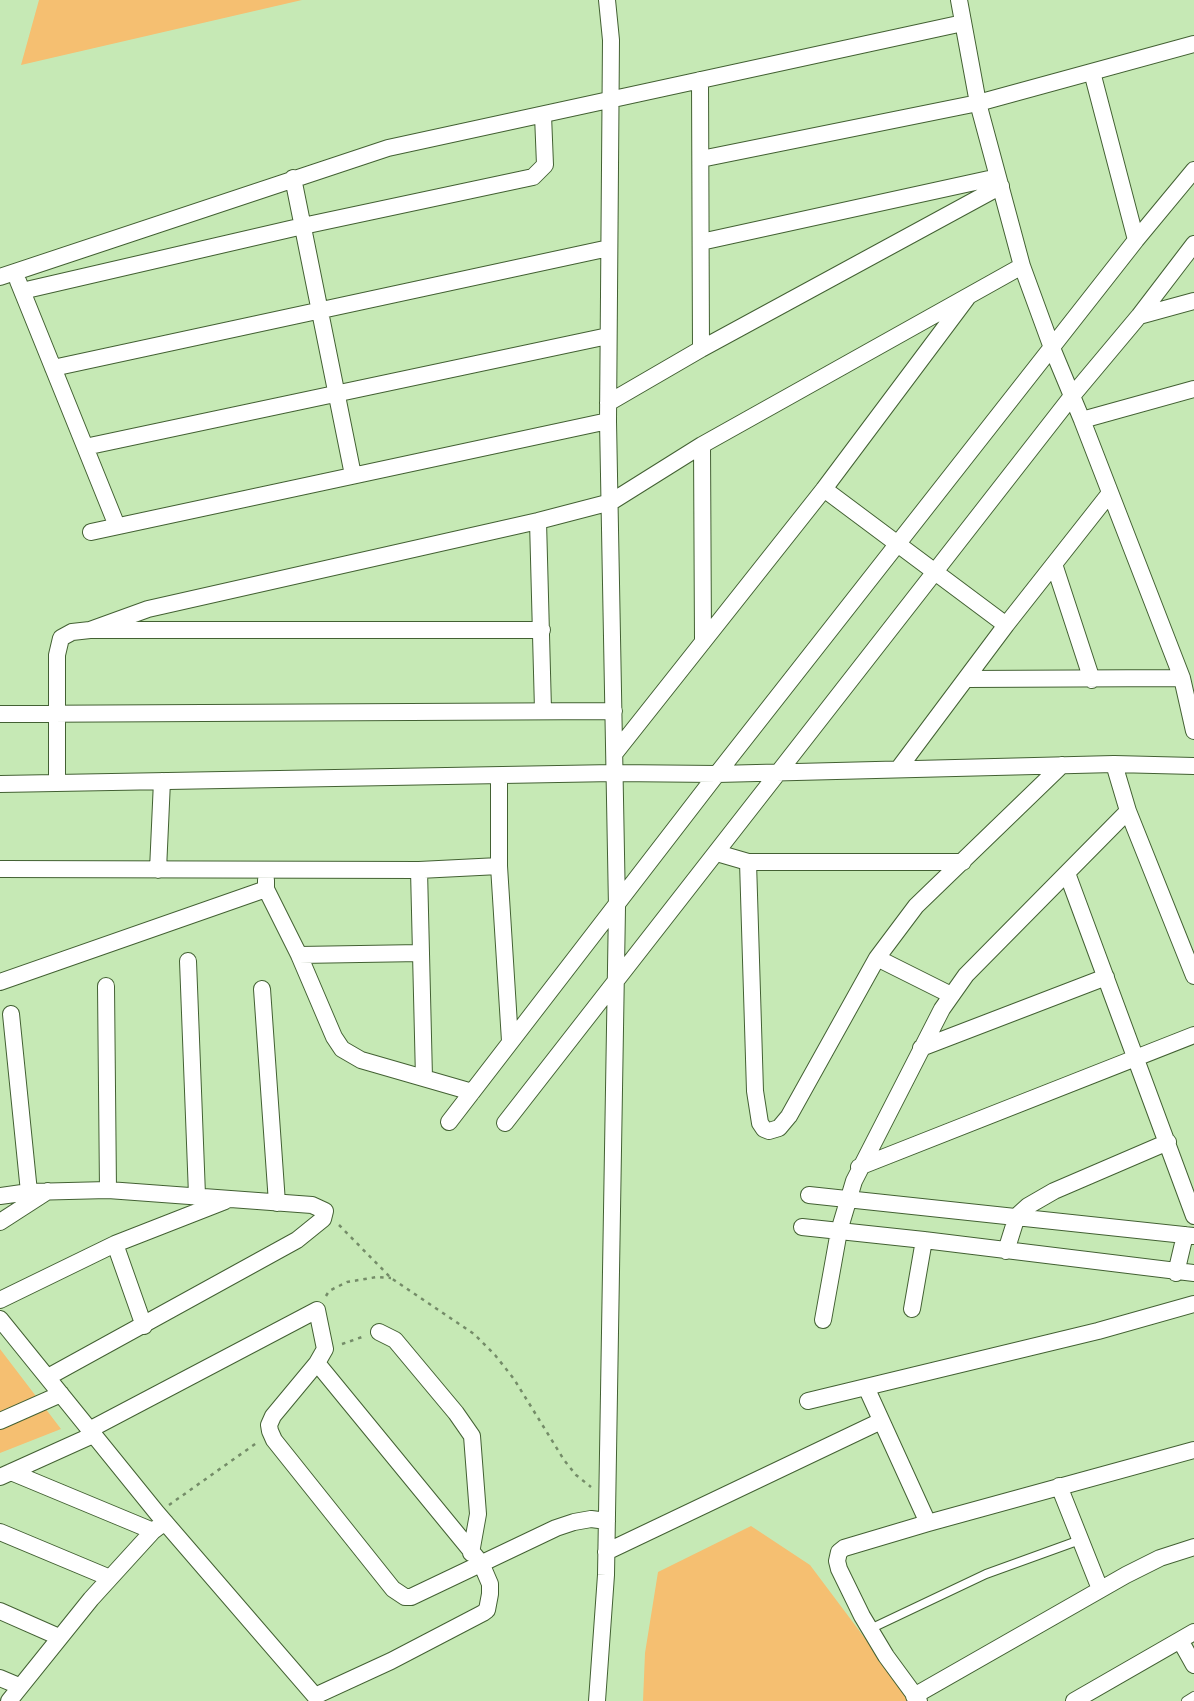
<!DOCTYPE html>
<html>
<head>
<meta charset="utf-8">
<style>
	body { margin:0 }
	canvas { display:block; background:#c6e9b5 }
</style>
</head>
<body>
<canvas width="1194" height="1701"></canvas>
<script>
const ctx = document.querySelector('canvas').getContext('2d');
ctx.lineJoin = 'round';
function paint(path, color) {
  ctx.fillStyle = color;
  ctx.fill(path, 'evenodd');
}
function toPath(rows) {
  const path = new Path2D();
  for (const r of rows) {
    path.moveTo(r[0], r[1]);
    for (let i = 2; i < r.length; i += 2) path.lineTo(r[i], r[i + 1]);
  }
  return path;
}
function trace(path, color, width, dash) {
  ctx.strokeStyle = color;
  ctx.lineWidth = width;
  ctx.lineCap = dash ? 'butt' : 'round';
  ctx.setLineDash(dash || []);
  ctx.stroke(path);
}
paint(toPath([
	[39,0,302,0,21,65],
	[0,1349,61,1429,0,1453],
	[751,1526,810,1565,912,1701,643,1701,645,1653,658,1572]
]), '#f5bf71');
const service = toPath([
	[870,1629,986,1574,1080,1540],
	[1186,1701,1194,1696]
]);
const minor = toPath([
	[959,0,978,103,1022,266,1052,348,1082,420,1182,678,1194,731],
	[1092,72,1136,240],
	[700,80,701,349],
	[701,159,978,103,1194,44],
	[293,178,353,475],
	[701,242,998,177],
	[0,277,388,148,963,23],
	[18,281,117,526],
	[22,291,303,226,533,177,545,165,543,115],
	[1139,316,1194,301],
	[53,368,609,248],
	[608,403,701,349,1001,186],
	[1082,420,1194,389],
	[702,445,703,642],
	[85,447,608,336],
	[824,489,1006,625],
	[538,521,543,710],
	[91,532,608,421],
	[1054,564,1092,680],
	[90,630,148,609,538,521,611,502,702,445,1022,266],
	[966,679,1182,678],
	[0,714,614,711],
	[615,753,824,489,967,298],
	[1114,764,1128,811,1194,976],
	[899,768,1006,625,1110,493],
	[499,776,499,866,510,1041],
	[57,783,57,655,61,638,72,632,90,630,542,630],
	[0,784,614,773,717,774,1114,764,1194,766],
	[717,853,748,862,963,862],
	[748,862,755,1091,760,1123,764,1129,769,1131,779,1128,789,1116,877,958,916,906,1062,765],
	[0,869,419,870,499,866],
	[158,870,162,781],
	[419,870,424,1078],
	[1067,873,1194,1216],
	[266,889,299,955,334,1037,342,1049,361,1060,472,1092],
	[299,955,421,953],
	[877,958,951,995],
	[188,961,197,1195],
	[0,982,266,889,266,880],
	[106,986,108,1190],
	[262,989,277,1203],
	[11,1014,29,1192],
	[921,1048,1106,977],
	[449,1122,717,774,1136,240,1194,170],
	[505,1123,1072,396,1139,316,1194,244],
	[859,1167,1194,1035],
	[809,1195,1194,1236],
	[0,1196,29,1192,108,1190,312,1205,325,1211,323,1219,297,1240,48,1377],
	[0,1222,48,1191],
	[802,1227,924,1240,1194,1273],
	[115,1244,144,1326],
	[1006,1251,1017,1216,1028,1206,1054,1191,1168,1142],
	[1176,1273,1185,1235],
	[0,1300,115,1244,225,1201],
	[912,1309,924,1240],
	[0,1319,157,1513,315,1696,391,1661,483,1613,487,1610,490,1594,490,1584,481,1563,317,1363],
	[823,1320,839,1231,854,1181,942,1009,966,975,1128,811],
	[379,1332,395,1340,456,1413,472,1436,478,1514,471,1553],
	[866,1387,928,1523],
	[808,1401,1098,1331,1194,1304],
	[0,1421,61,1394],
	[89,1430,317,1310,325,1349,317,1363,273,1416,269,1425,270,1431,274,1440,393,1589,405,1597,411,1597,556,1528,574,1522,591,1519,607,1521],
	[11,1472,153,1531],
	[0,1477,93,1435],
	[1059,1486,1100,1589],
	[0,1532,110,1578],
	[606,1552,881,1421],
	[0,1611,59,1637],
	[1180,1640,1194,1665],
	[0,1678,19,1686],
	[914,1696,1126,1575,1160,1558,1194,1547],
	[9,1701,91,1599,153,1531,165,1522],
	[597,1701,606,1575,617,907,608,421,611,40,607,0],
	[919,1701,886,1656,862,1616,839,1569,837,1561,839,1552,844,1548,928,1523,1194,1450],
	[1074,1701,1194,1632]
]);
trace(service, '#436133', 10);
trace(minor, '#436133', 18);
trace(toPath([
	[339,1225,391,1278,474,1334,495,1355,514,1379,564,1460,576,1475,591,1487],
	[326,1296,329,1291,347,1282,377,1277,391,1278],
	[342,1344,365,1336],
	[169,1505,258,1442]
]), '#748c68', 2.5, [3.5, 5]);
trace(service, '#fff', 8);
trace(minor, '#fff', 16);
</script>
</body>
</html>
